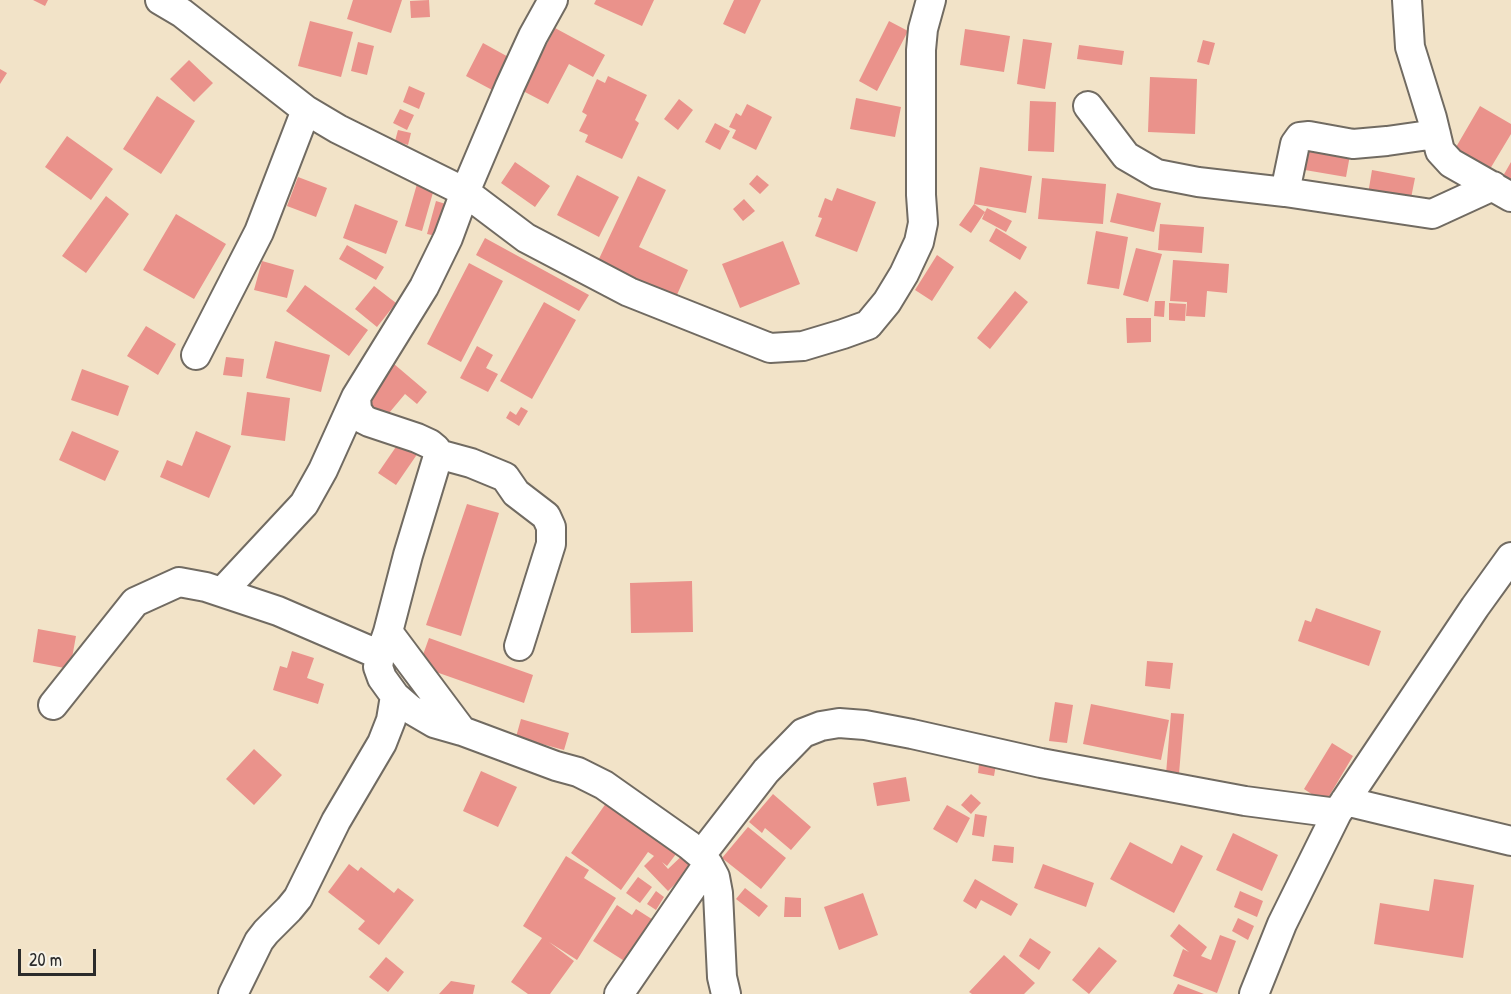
<!DOCTYPE html>
<html>
<head>
<meta charset="utf-8">
<style>
	body { margin:0 }
	#map { position:relative; width:1511px; height:994px; overflow:hidden; background:#f2e3c8; font-family:"Patrick Hand",sans-serif }
	canvas { display:block }
	.scale { position:absolute; left:18px; top:949px; width:78px; height:27px; box-sizing:border-box; border:3px solid #2b2b2b; border-top:0; padding-left:8px; font-size:18px; line-height:21px; white-space:nowrap; color:#2b2b2b; -webkit-text-stroke:4px #f7f3e8; paint-order:stroke }
</style>
</head>
<body>
<div id="map">
<canvas width="1511" height="994"></canvas>
<div class="scale">20 m</div>
</div>
<script>
const ctx = document.querySelector('canvas').getContext('2d');
ctx.lineJoin = 'round';
function paint(path, color) {
  ctx.fillStyle = color;
  ctx.fill(path, 'evenodd');
}
function toPath(rows) {
  const path = new Path2D();
  for (const r of rows) {
    path.moveTo(r[0], r[1]);
    for (let i = 2; i < r.length; i += 2) path.lineTo(r[i], r[i + 1]);
  }
  return path;
}
function trace(path, color, width, dash) {
  ctx.strokeStyle = color;
  ctx.lineWidth = width;
  ctx.lineCap = dash ? 'butt' : 'round';
  ctx.setLineDash(dash || []);
  ctx.stroke(path);
}
paint(toPath([
	[33,0,48,0,45,6],
	[353,0,402,0,391,33,347,19],
	[429,0,430,17,411,18,410,1],
	[596,0,654,0,642,26,594,4],
	[734,0,761,0,745,34,723,24],
	[310,21,353,32,341,77,298,66],
	[889,21,908,31,877,91,859,81],
	[555,28,605,55,593,77,569,64,548,104,523,91],
	[965,29,1010,36,1004,72,960,65],
	[1023,39,1052,43,1045,89,1017,84],
	[1203,40,1215,43,1209,65,1197,62],
	[358,42,374,46,367,75,351,71],
	[483,43,512,59,494,91,466,76],
	[1079,45,1124,51,1122,65,1077,59],
	[189,60,213,83,194,102,170,79],
	[0,69,7,73,0,84],
	[608,76,647,95,635,120,639,123,622,159,585,142,588,135,579,131,587,115,582,112,597,79,605,83],
	[1150,77,1197,79,1195,134,1148,132],
	[409,86,425,93,419,109,403,102],
	[157,96,195,121,161,174,123,149],
	[856,98,901,107,895,137,850,129],
	[679,99,693,110,678,130,664,119],
	[1030,101,1056,102,1054,152,1028,151],
	[747,104,772,117,756,150,732,138,736,130,729,127,736,113,741,116],
	[1480,106,1511,124,1511,134,1487,174,1452,154],
	[400,109,414,115,407,130,393,123],
	[715,123,730,131,720,150,705,142],
	[398,130,411,133,408,145,395,141],
	[67,136,113,169,91,200,45,167],
	[1303,147,1350,155,1346,177,1299,169],
	[515,162,550,186,535,207,501,183],
	[1511,162,1511,190,1499,183],
	[980,167,1032,176,1026,213,974,204,985,212,987,208,1012,221,1006,232,982,219,985,212,971,233,959,225,974,204],
	[1372,170,1415,178,1409,208,1367,200],
	[577,175,619,197,599,237,557,215],
	[757,175,769,185,760,194,749,184],
	[638,176,666,190,639,247,688,270,676,297,598,261],
	[298,177,327,188,316,217,287,206],
	[1042,178,1106,184,1103,224,1038,219],
	[417,184,434,189,422,231,405,226],
	[837,188,876,202,857,252,815,236,822,218,818,217,825,198,832,201],
	[1117,193,1161,203,1154,232,1110,222],
	[106,196,129,214,86,273,62,256],
	[744,199,755,211,743,221,733,209],
	[436,201,449,205,441,237,427,234],
	[355,204,398,221,386,254,343,238],
	[176,214,226,244,194,299,143,270],
	[1160,224,1204,227,1202,253,1158,250],
	[996,228,1027,247,1020,260,989,241],
	[1096,231,1128,237,1119,289,1087,284],
	[485,238,589,295,579,311,476,255],
	[783,241,800,284,740,308,722,264],
	[347,245,384,267,376,280,339,259],
	[1136,248,1162,254,1148,302,1123,295],
	[937,255,954,267,932,301,915,290],
	[1173,260,1229,264,1227,293,1207,291,1205,317,1186,316,1187,302,1170,301],
	[262,261,294,270,287,298,254,290],
	[469,263,503,281,461,362,427,344],
	[305,285,368,330,349,356,286,311],
	[374,286,396,303,377,327,355,309],
	[1015,291,1028,302,990,349,977,338],
	[1155,301,1165,301,1164,317,1154,316],
	[544,302,576,320,532,399,500,381],
	[1169,303,1186,304,1185,321,1169,320],
	[1126,318,1151,318,1151,342,1127,343],
	[146,326,176,344,158,375,127,356],
	[275,341,330,355,321,392,266,378],
	[477,346,493,355,486,368,498,374,488,392,460,378],
	[226,357,244,359,242,377,223,375],
	[394,364,427,392,417,404,405,394,384,419,363,401],
	[82,369,129,386,118,416,71,400],
	[247,392,290,398,285,441,241,435],
	[521,407,528,411,519,426,506,418,510,411,516,415],
	[72,431,119,451,105,481,59,460],
	[196,431,231,446,209,498,160,477,167,460,182,466],
	[400,441,418,453,396,485,378,473],
	[467,504,499,513,461,636,426,625],
	[692,581,693,632,631,633,630,583],
	[1316,608,1381,631,1369,666,1298,641,1305,620,1311,622],
	[38,629,76,636,70,669,33,662],
	[429,638,533,675,524,703,419,666],
	[292,651,314,658,307,678,324,684,318,704,273,690,280,666,287,668],
	[1147,661,1173,663,1170,689,1145,686],
	[1055,702,1073,705,1067,743,1049,741],
	[1091,704,1169,720,1161,760,1083,744],
	[1171,713,1184,714,1179,774,1166,774],
	[521,719,569,733,564,750,516,737],
	[1332,743,1353,756,1325,803,1304,789],
	[254,749,282,775,254,805,226,779],
	[980,756,997,759,994,776,978,773],
	[481,771,517,787,498,827,463,811],
	[906,777,910,801,877,806,873,783],
	[773,794,811,827,791,850,765,828,762,833,749,822],
	[971,794,981,803,971,814,961,805],
	[609,799,679,850,667,866,662,862,668,869,688,850,699,861,668,891,644,866,654,856,648,852,621,890,571,853],
	[947,805,970,818,957,843,933,829],
	[975,814,987,816,984,837,972,835],
	[748,827,786,858,761,889,722,858],
	[1233,833,1278,855,1262,891,1216,870],
	[1130,842,1172,864,1181,845,1203,856,1174,913,1110,879],
	[994,845,1014,847,1013,863,992,861],
	[566,856,589,870,584,878,616,898,577,960,549,942,574,961,550,994,528,994,511,982,542,938,523,926],
	[349,864,358,871,361,867,394,893,398,888,414,900,379,945,358,929,365,921,328,892],
	[1043,864,1094,883,1086,907,1034,888],
	[638,877,652,887,640,903,626,893],
	[975,879,1018,904,1011,916,981,900,976,909,963,901],
	[1434,879,1474,885,1463,958,1374,944,1380,903,1429,911],
	[745,888,768,906,759,917,736,899],
	[656,891,664,897,656,910,647,904],
	[1240,891,1263,901,1257,917,1234,907],
	[863,893,878,935,839,950,824,907],
	[785,897,801,898,801,917,784,917],
	[617,905,632,915,636,909,658,923,626,962,593,941],
	[1238,918,1254,926,1248,940,1232,931],
	[1179,924,1207,947,1201,956,1211,960,1220,935,1236,941,1217,993,1173,976,1183,949,1189,952,1170,936],
	[1030,938,1051,952,1039,970,1019,956],
	[1099,947,1117,961,1089,994,1072,980],
	[1004,955,1035,983,1024,994,972,994,969,992],
	[386,957,404,972,388,992,369,977],
	[451,981,475,985,473,994,439,994],
	[1178,984,1204,994,1173,994]
]), '#ea928b');
const minor = toPath([
	[160,0,182,13,306,110,338,129,465,192,526,238,629,292,770,348,803,346,843,334,868,325,887,302,904,274,919,242,923,223,921,195,921,50,923,29,931,0],
	[553,0,533,36,510,86,465,192,448,238,424,287,356,397,357,410,363,419,369,422,417,438,430,444,436,449,438,456,408,555,388,632,380,655,378,667,382,678,395,696,410,709,434,723,462,731,556,766,578,772,604,785,689,845,701,855,708,864,715,877,718,893,722,977,726,994],
	[1407,0,1410,47,1432,118,1440,151,1451,163,1511,197],
	[1088,106,1126,156,1157,174,1198,182,1285,192,1432,214,1493,186],
	[1285,192,1295,144,1300,137,1309,136,1353,144,1387,141,1436,134],
	[196,355,259,232,306,110],
	[438,454,471,463,505,477,516,493,546,516,551,527,551,544,519,646],
	[222,592,304,504,323,470,356,397],
	[388,632,462,731],
	[53,705,135,602,179,582,206,587,278,611,380,655],
	[1345,801,1511,841],
	[701,855,766,771,803,733,821,726,839,723,865,725,912,734,1041,763,1245,801,1337,813],
	[233,994,259,941,266,932,289,909,298,898,336,821,382,743,391,720,395,696],
	[619,994,708,864],
	[1254,994,1282,924,1337,813,1475,607,1511,557]
]);
trace(minor, '#716b62', 32);
trace(minor, '#fff', 28);
</script>
</body>
</html>
